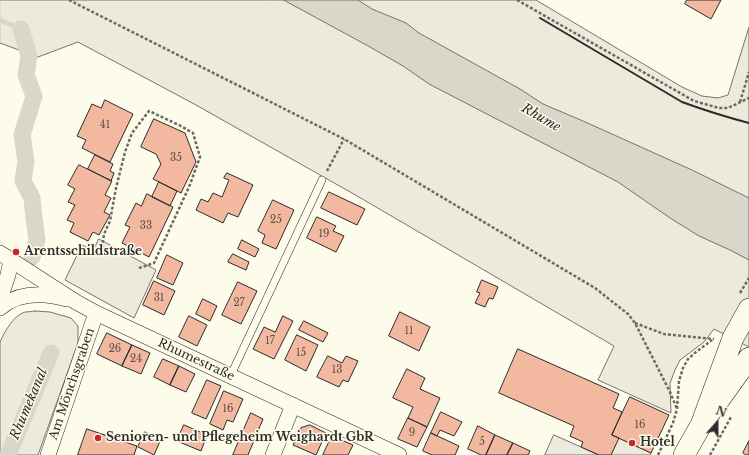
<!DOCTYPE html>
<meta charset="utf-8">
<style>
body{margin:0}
#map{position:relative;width:749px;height:455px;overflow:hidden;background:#fdfbea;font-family:"Libre Baskerville",serif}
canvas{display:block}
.north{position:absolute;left:697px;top:403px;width:40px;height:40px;-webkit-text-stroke:3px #fdfbea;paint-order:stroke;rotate:21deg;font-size:11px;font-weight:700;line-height:16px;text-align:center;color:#2b2b2b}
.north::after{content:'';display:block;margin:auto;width:14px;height:18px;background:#2b2b2b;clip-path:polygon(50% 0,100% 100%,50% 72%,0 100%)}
</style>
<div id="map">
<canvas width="749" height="455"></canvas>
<div class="north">N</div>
</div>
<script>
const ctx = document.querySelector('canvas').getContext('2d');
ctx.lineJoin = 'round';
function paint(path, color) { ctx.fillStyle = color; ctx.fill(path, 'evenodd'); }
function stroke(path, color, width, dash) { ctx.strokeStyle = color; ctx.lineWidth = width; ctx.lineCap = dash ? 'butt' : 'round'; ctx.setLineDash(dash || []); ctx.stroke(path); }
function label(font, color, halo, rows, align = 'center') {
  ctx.font = font + ' "Libre Baskerville",serif'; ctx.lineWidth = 3; ctx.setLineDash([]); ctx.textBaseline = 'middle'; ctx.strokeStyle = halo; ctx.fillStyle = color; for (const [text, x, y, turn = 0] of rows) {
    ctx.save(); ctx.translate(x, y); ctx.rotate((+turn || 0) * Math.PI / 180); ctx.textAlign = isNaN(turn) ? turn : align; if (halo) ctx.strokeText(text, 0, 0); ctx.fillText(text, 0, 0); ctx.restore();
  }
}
const green = new Path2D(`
 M0 0H536L682 87 702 96 718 98 728 95 749 27V347L714 329 704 342 680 360 675 370 670 383 671 413 598 380 614 346 352 193 196 105 78 42 38 57 0 43Z
 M35 311 50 312 71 318 78 326V343L38 455H0V342C5 331 13 316 25 312 29 312 32 311 35 311Z`);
paint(green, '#ecebdb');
stroke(green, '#74746e', 1);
const parking = new Path2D(`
 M99 239 156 270 134 318 65 280 82 245 93 250Z
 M554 435 599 455H545Z
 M619 438 651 453 650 455H611Z`);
paint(parking, '#eceadb');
stroke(parking, '#74746e', 1);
const water = new Path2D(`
 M284 0H358L372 9 406 23 419 33 520 89 543 104 583 121 692 170 749 198V260L730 250 699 236 670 218 618 182 429 84 403 66 370 47Z`);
paint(water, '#d8d7c9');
stroke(water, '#74746e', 1);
stroke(new Path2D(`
 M0 20 21 29`), '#d8d7c9', 5);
stroke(new Path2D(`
 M21 29 29 56 26 75 34 96 22 135 26 161 23 181 32 198 34 218 37 240 32 257
 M8 455 51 353`), '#d8d7c9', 17);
const building = new Path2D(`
 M687 0H721L711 19 685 4Z
 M105 100 133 114 110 162 82 148 86 140 77 136 92 104 101 108Z
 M154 119 185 133 196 162 181 193 153 179 161 164 156 154 141 147Z
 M95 155 113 164 110 171 114 173 111 181 88 169Z
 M79 165 112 181 105 195 111 198 104 212 110 215 99 235 93 232 88 241 70 232 74 223 67 220 75 205 68 202 75 189 68 185Z
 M227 173 253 185 238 217 228 213 223 223 196 210 201 199 208 202 213 193 222 197 229 180 224 178Z
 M159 182 177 191 170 206 152 197Z
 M329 192 365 209 357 225 321 208Z
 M147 194 173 207 149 257 122 243 130 227 125 225 136 203 141 206Z
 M273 200 294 210 276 249 262 243 265 235 258 231Z
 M317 217 336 226 333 231 344 236 336 252 307 238Z
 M242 240 259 249 255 257 238 249Z
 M233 254 249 262 246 270 228 262Z
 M167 255 183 263 173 285 157 278Z
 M482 280 498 287 493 299 489 298 485 307 475 303 480 293 477 292Z
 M154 281 175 291 164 315 143 305Z
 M238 282 257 291 241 324 222 315Z
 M203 299 217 306 210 321 196 314Z
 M400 312 430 327 419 351 389 336Z
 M189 316 207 325 197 346 179 337Z
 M283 316 293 321 274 359 253 349 264 327 275 332Z
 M304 321 328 333 323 342 299 330Z
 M107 333 132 345 122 366 97 354Z
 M297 335 318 345 306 371 285 360Z
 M132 345 150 353 141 374 122 366Z
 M518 349 619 394 613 408 622 412 612 435 619 438 611 455H599L581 447 583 442 570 436 574 426 499 393Z
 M328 356 342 363 346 356 358 361 348 382 343 380 339 387 317 377Z
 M163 359 179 366 170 385 154 377Z
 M179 366 195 374 186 392 170 385Z
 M407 369 425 378 420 389 440 398 427 427 408 418 413 407 393 398Z
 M207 380 221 386 206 419 192 413Z
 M224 391 243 399 233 422 227 420 223 430 210 424Z
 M630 397 669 415 651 453 612 435Z
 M441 412 462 422 454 436 440 430 437 436 431 433Z
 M251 413 263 419 248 455H233Z
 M408 418 427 427 417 447 398 439Z
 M184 425 207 435 201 451 177 441Z
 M310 425 326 433 316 455 293 445 301 428Z
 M478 426 495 435 486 455H481L468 449Z
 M87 429 137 446 134 455H78Z
 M145 432 161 439 154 455 138 447Z
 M431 433 459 446 455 455H432L423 451Z
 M495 435 513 443 507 455H486Z
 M332 436 353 445 348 455H323Z
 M749 441V455H746L743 453Z
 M513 443 530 451 528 455H507Z`);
paint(building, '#f2b8a0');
stroke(building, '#2b2b2b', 1);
const lane = new Path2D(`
 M230 377 322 180`);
const street = new Path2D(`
 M0 253 76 302 96 313 399 455
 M0 299 8 275 11 260
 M0 308C19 291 45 293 67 299
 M48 455 96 313
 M273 455 293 405`);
const secondary = new Path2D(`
 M701 425 733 338 749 309
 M684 455 701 425 749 358`);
stroke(lane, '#2b2b2b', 8);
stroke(street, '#2b2b2b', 16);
stroke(secondary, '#2b2b2b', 22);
stroke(new Path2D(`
 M69 0 344 139 595 288 628 314 635 323 670 392 677 409
 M517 0 694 101 719 108H728L749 98
 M740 102 749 72
 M327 171 344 139
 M102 248 104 234 110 221 116 188 125 152 132 133 149 111 179 125 193 133 200 157 189 187 154 263 139 268
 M740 293 749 278
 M635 323 664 334 714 339
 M658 455 673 423 677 409 679 381 683 368 688 359 696 352 712 340
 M710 455 731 417`), '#6a6964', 2.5, [3, 2]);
stroke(lane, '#fdfbea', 7);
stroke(street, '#fdfbea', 15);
stroke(secondary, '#fdfbea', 21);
stroke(new Path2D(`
 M540 18 682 102C704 110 726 117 749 123`), '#2b2b2b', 2);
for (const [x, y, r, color] of [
 [16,252,4,"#c62828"],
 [98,438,4,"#c62828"],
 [632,443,4,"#c62828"]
]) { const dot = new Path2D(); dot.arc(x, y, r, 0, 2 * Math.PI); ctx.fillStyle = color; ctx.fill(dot); stroke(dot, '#fdfbea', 1.5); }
label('10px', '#5d4e48', null, [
 ["41",105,125],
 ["35",176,158],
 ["25",276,220],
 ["33",146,226],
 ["19",324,234],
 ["31",159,298],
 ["27",239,303],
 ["11",409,331],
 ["17",270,341],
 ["26",115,349],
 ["15",301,353],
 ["24",136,359],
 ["13",337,370],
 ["16",228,409],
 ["16",640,425],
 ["9",412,433],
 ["5",482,442]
]);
label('bold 12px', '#2b2b2b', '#fdfbea', [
 ["Arentsschildstraße",24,252],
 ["Senioren- und Pflegeheim Weighardt GbR",106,438],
 ["Hotel",640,443]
], 'left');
label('12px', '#2b2b2b', '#fdfbea', [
 ["Rhumestraße",196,360,25],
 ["Am Mönchsgraben",72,384,-71]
]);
label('italic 13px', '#2b2b2b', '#fdfbea', [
 ["Rhume",541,118,30],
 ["Rhumekanal",29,404,-67]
]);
</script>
